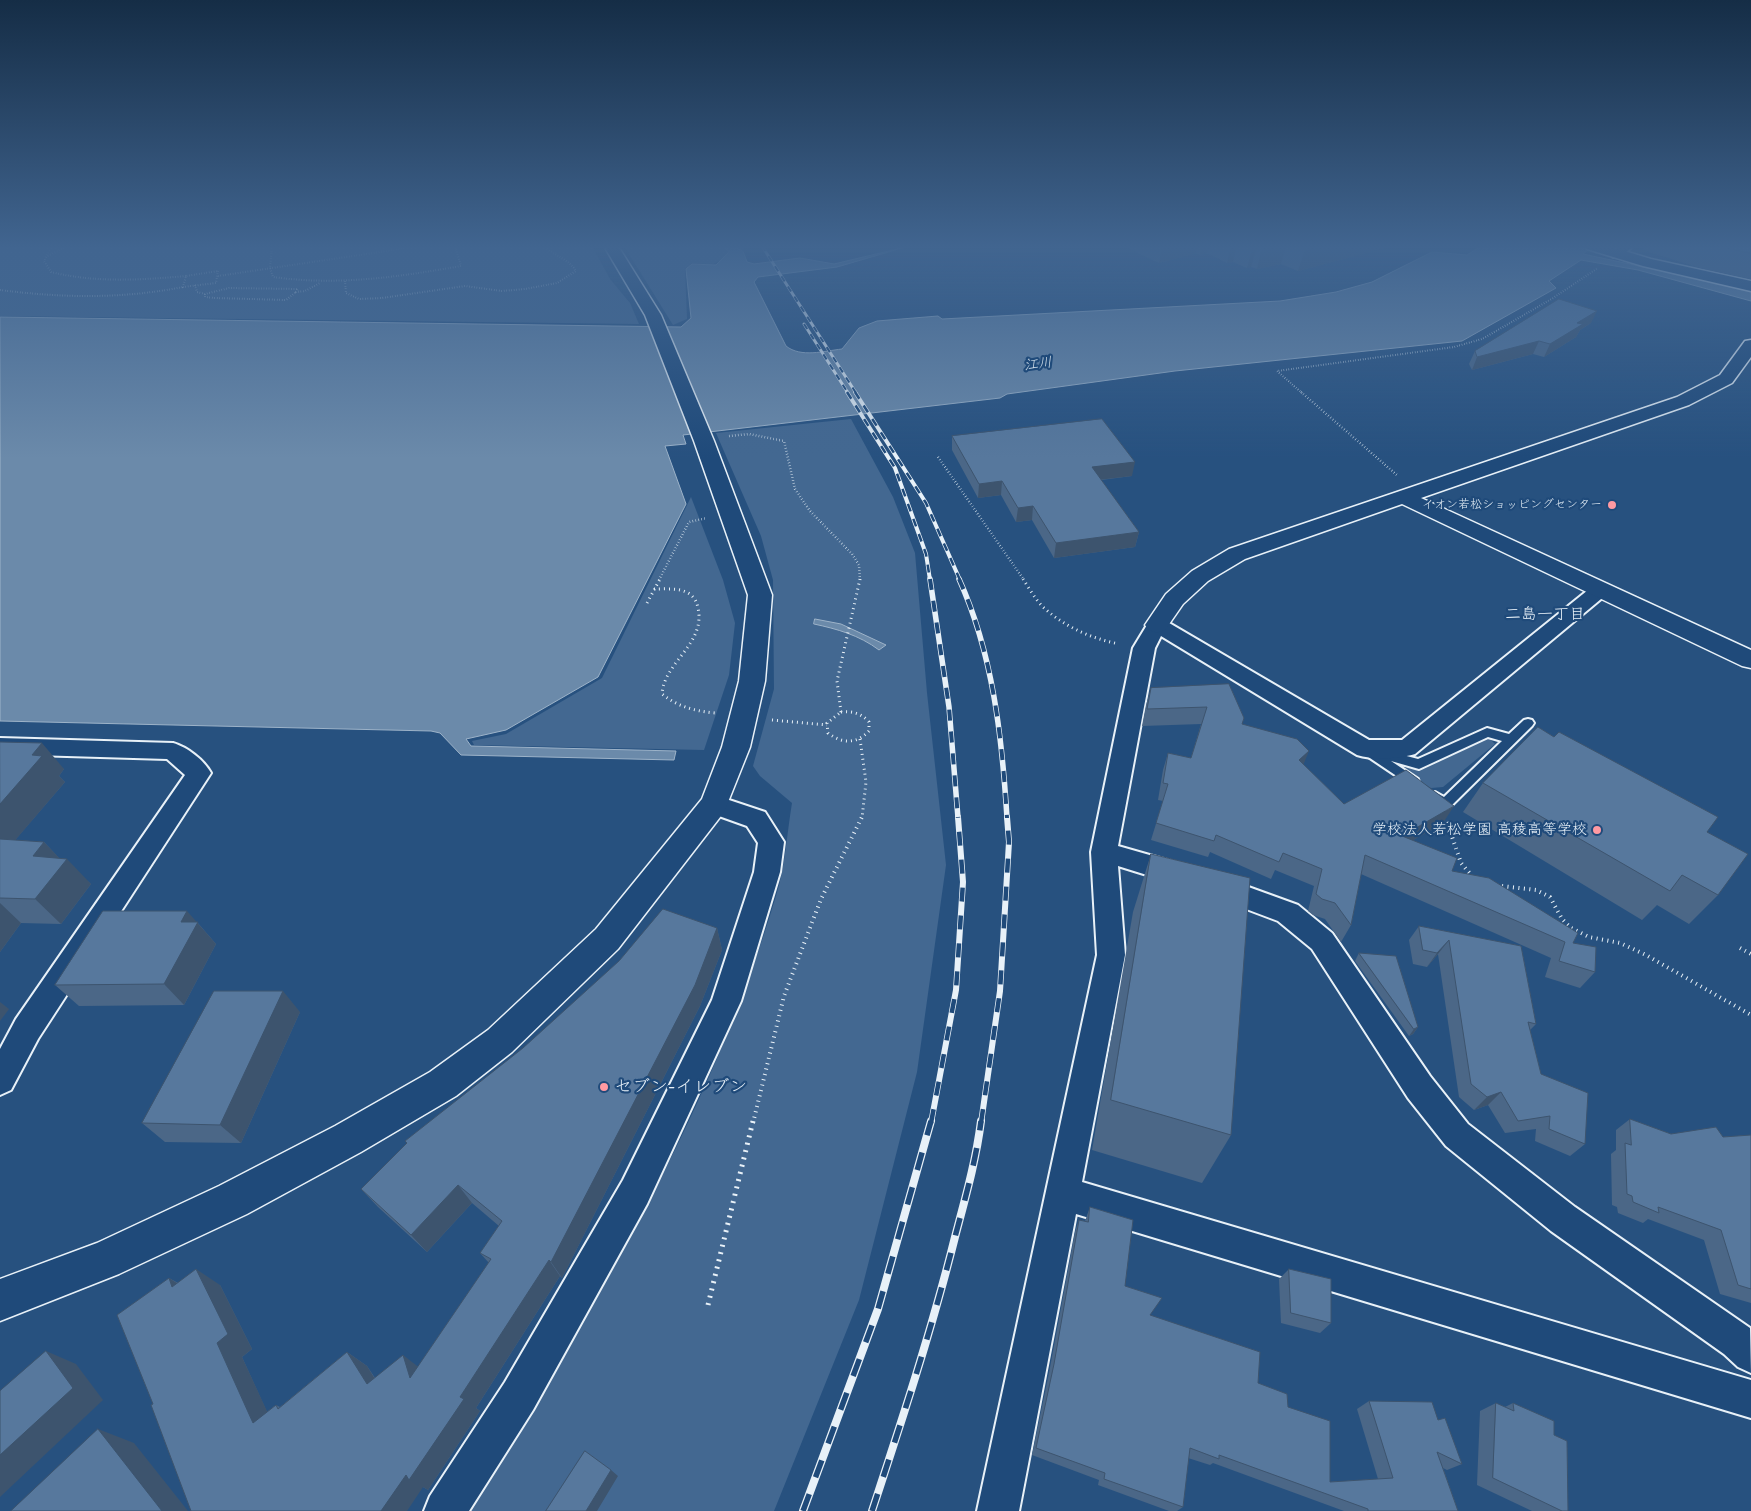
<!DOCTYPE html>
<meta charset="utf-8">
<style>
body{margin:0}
canvas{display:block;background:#27517f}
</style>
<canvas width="1751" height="1511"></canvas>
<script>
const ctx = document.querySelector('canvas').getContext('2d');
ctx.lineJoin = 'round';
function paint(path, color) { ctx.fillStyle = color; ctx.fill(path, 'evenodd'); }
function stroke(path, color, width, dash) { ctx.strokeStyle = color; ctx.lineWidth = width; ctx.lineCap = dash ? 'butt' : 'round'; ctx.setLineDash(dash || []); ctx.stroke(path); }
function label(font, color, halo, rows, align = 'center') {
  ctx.font = font + ' "Comic Neue","Klee One",sans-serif'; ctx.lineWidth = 4.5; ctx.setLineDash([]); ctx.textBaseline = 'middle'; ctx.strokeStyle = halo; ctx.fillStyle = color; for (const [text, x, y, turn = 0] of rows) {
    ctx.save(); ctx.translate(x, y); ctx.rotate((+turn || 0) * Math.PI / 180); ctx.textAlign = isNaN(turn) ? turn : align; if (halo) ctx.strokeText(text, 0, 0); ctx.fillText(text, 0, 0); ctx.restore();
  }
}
paint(new Path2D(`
 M0 246H592L610 279 630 303 639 324 0 316Z
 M624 246H742L744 249 713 264 692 263 685 269 687 319 673 325Z
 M851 419 893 497 915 553 927 693 946 865 917 1072 859 1300 774 1511H467C589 1316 710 1118 776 896 785 868 787 833 792 803L760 776 753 766 774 689 773 580 761 536 716 433Z
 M691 497 723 580 735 623 729 675 704 750 474 745 472 741 506 734 602 678Z
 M1489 738 1495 744 1443 787 1431 788 1403 771 1406 768 1424 769Z`), '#436891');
const water = new Path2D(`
 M723 246H731L743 251 747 262 754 264 800 258 834 264 897 249 899 246H909L837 267 758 277 754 282 786 346C801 358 824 351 842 349L859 328 877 321 938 316 942 319 1280 301 1336 292 1372 282 1432 252 1467 255 1481 246H1593L1583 254 1751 290V301L1638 270 1581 260 1549 281 1556 288 1462 341 1175 371 1007 394 1000 398 683 435 686 444 665 446 686 504 598 677 506 730 466 739 471 746 676 751 674 760 461 755 440 733 431 731 0 721V317L681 327 691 318 686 269 692 264 716 265 729 252Z
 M815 619 841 624 886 645 879 650C859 635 837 629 814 624Z`);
paint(water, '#6b8aaa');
stroke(water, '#9db3c9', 1);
const service = new Path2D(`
 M1528 719 1532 720 1534 723 1532 726 1450 807 1445 809 1430 800 1428 797 1430 794 1435 792 1444 797 1502 741 1488 737 1419 769 1391 761 1418 779 1419 782 1418 785 1413 787 1361 752 1359 749 1365 745 1375 750 1380 749 1418 759 1487 728 1509 734 1524 720Z`);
const minor = new Path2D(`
 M1619 246H1633L1621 257H1613L1611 254Z
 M1600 584 1607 586 1610 590 1607 594 1415 754C1399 759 1373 760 1357 755L1161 636 1155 648 1118 846 1188 866 1192 874 1188 882 1179 885 1118 866 1125 955 1082 1182 1751 1380V1418L1076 1214 1019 1511H977L1097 955 1091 852 1133 648 1150 620 1157 618 1164 620 1369 740H1402L1593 586Z
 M0 738 173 743C187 747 204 760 211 773L38 1039 11 1090 0 1095V1049L16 1019 185 775 167 759 0 754Z
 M714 795 765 812 784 842 780 872 741 1001 647 1204 533 1410 469 1511H424L430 1496 505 1382 623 1180 712 1000 754 872 758 843 747 826 705 811 702 804 705 797Z
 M1218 876 1298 905 1332 933 1430 1076 1468 1124 1575 1207 1750 1328 1751 1373 1738 1367 1724 1354 1551 1231 1446 1146 1408 1098 1312 949 1278 921 1209 895 1205 887 1209 879Z`);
const tertiary = new Path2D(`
 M604 246H618L661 315 714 441 772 595 765 681 750 747 724 812 618 949 512 1052 456 1096 361 1152 247 1214 119 1274 0 1321V1279L97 1243 219 1186 335 1126 430 1072 488 1030 596 929 702 799 722 747 739 681 748 595 694 441 645 315Z
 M1751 340V357L1732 383 1689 405 1421 498 1751 650V668L1742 666 1402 504 1245 559 1208 581 1183 604 1165 630 1157 633 1149 630 1145 625 1166 594 1192 571 1229 549 1677 397 1720 375 1745 341Z`);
const trunk = new Path2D(`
 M1585 246H1608L1651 259 1751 281V291L1643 266 1587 249Z`);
stroke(service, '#e8f1f8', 4);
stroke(minor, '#e8f1f8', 4);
stroke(tertiary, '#e8f1f8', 3);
stroke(trunk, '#e8f1f8', 3);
stroke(new Path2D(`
 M52 246 44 261 51 272C96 283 140 280 186 276
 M272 246 270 268 273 277C337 286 398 277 461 266L455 246
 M48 256 67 246
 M218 271 216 283 183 287 186 276Z
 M218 276 420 246
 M345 281 346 293 359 299 382 298 465 286 502 291 525 289 557 283 576 271C568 258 554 256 544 246
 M195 285 197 292 205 294 229 288 298 289 296 292 305 291 320 283
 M0 290C62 298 122 299 183 287
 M205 294V297L215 298 286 300 296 292
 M1302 393 1277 371 1454 347 1482 339 1553 298 1598 268`), '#e8f1f8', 2, [0.5, 2]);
stroke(new Path2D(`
 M1301 392 1398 476
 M729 436 749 434 784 441 795 489 810 511 852 554 859 565 860 580
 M938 457 1024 580
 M659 580 689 522 707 518`), '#e8f1f8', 2.5, [0.5, 2.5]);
stroke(new Path2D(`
 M1023 579C1029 588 1035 599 1043 607 1065 627 1090 638 1119 644
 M654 589C671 589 694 586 698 608 706 644 664 662 662 694 678 707 695 711 715 713
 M647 603 660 579
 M841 712 837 681 860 579
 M841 712C852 711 861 713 869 722V731C857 744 842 744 828 733L827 723Z
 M772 720 827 725
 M860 739 866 782 862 818`), '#e8f1f8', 3, [1, 4]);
stroke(new Path2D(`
 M1447 822 1461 863 1472 876
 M1502 886 1536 890 1550 897 1562 919 1571 928 1589 937 1620 943 1646 955 1751 1015
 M1740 948 1751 954
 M753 1123 784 996 821 899 862 817`), '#e8f1f8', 4, [1, 4.5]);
stroke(new Path2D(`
 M708 1305 753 1121`), '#e8f1f8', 5, [2, 5.5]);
paint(service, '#1f4a7a');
paint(minor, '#1f4a7a');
paint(tertiary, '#1f4a7a');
paint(trunk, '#1f4a7a');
const railFar4 = new Path2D(`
 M762 246 856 393
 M804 324 848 393`);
const railFar3 = new Path2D(`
 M847 392 895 468 926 554 930 580
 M855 392 926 503 960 580`);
const railFar2 = new Path2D(`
 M930 579 949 707 958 818
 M959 579C993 654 1002 737 1007 818`);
const railFar1 = new Path2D(`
 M931 1123 956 990 963 882 958 817
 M981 1123 1000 991 1009 842 1007 817`);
const rail = new Path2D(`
 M803 1511 878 1309 931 1121
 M872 1511C902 1420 932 1329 955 1237 965 1199 976 1161 981 1121`);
stroke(railFar4, '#e8f1f8', 3);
stroke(railFar3, '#e8f1f8', 4);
stroke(railFar2, '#e8f1f8', 5.5);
stroke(railFar1, '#e8f1f8', 6);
stroke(rail, '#e8f1f8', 8);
stroke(railFar4, '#1f4a7a', 2, [6]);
stroke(railFar3, '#1f4a7a', 2.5, [8]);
stroke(railFar2, '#1f4a7a', 4, [11]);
stroke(railFar1, '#1f4a7a', 4.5, [14]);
stroke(rail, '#1f4a7a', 5.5, [18]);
paint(new Path2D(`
 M1123 246H1392L1298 271 1281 264 1257 269 1251 267 1247 268 1233 262 1227 263 1207 253 1200 255 1196 253 1159 263Z
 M1645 246H1751V279L1700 268 1643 250Z
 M1591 323 1580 330 1576 337 1544 357 1533 354 1472 370 1469 364 1475 351Z
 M952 436 1132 476 1101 480 1139 532 1135 547 1054 558 1032 520 1016 522 1001 495 978 498 952 450Z
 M1229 684 1242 724 1303 764 1344 804 1443 823 1413 840 1452 871 1573 943 1595 972 1580 988 1545 977 1551 958 1361 874 1351 925 1341 942 1325 919 1313 915 1308 911 1314 886 1275 870 1271 879 1210 852 1208 857 1151 840 1163 801 1158 800 1163 770 1168 753 1191 758 1201 724 1142 726 1146 705 1151 688Z
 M0 742 64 769 59 776 65 782 15 840 44 842 59 858 91 884 61 924 21 923 0 952Z
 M1483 783 1707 832 1718 895 1689 924 1657 905 1642 920 1463 812Z
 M1151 854 1231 1135 1202 1183 1092 1150 1133 912Z
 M197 922 216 944 184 1005 79 1006 55 985Z
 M1419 926 1521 946 1536 1024 1530 1030 1541 1074 1585 1144 1570 1156 1535 1141 1536 1129 1505 1133 1488 1105 1474 1110 1459 1097 1438 954 1427 967 1413 964 1409 940Z
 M717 928 722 950 700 1006 562 1278 560 1276 476 1408 480 1411 428 1490 423 1487 153 1404 169 1278 178 1283 220 1285 252 1349 242 1357 267 1412 276 1405 280 1407 347 1352 367 1366 375 1378 418 1367 489 1263 480 1253 499 1226 472 1203 427 1252 378 1207 361 1189 407 1143 405 1141Z
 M1359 953 1418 1027 1413 1034 1409 1036 1355 961Z
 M300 1012 241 1143 165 1142 142 1123Z
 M1630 1119 1671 1134 1723 1137 1751 1135V1303L1720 1294 1704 1240 1648 1219 1643 1223 1618 1213 1617 1207 1612 1205 1611 1154 1616 1150V1130Z
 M1090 1207 1125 1286 1150 1315 1258 1383 1288 1407 1330 1482 1378 1479 1357 1409 1369 1401 1438 1420 1462 1464 1447 1470 1443 1468 1458 1511H1344L1213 1463 1210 1465 1188 1458 1183 1507 1177 1511H1169L1098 1485 1099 1480 1032 1455 1049 1373 1075 1232 1079 1220 1085 1221Z
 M1289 1269 1331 1323 1320 1333 1281 1323 1279 1279Z
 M1496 1403 1505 1407 1513 1403 1554 1435 1568 1511H1532L1477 1485 1480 1411Z`), '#4b6787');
paint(new Path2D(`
 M1162 246H1197L1196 253 1159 263Z
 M1202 246H1209L1207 253 1200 255Z
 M1231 246H1237L1233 262 1227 263Z
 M1253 246H1257L1251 267 1247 268Z
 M1268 246H1286L1281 264 1257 269 1262 247Z
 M1315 246H1392L1298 271 1305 249Z
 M1597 311 1591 323 1580 330 1576 337 1544 357 1550 344 1577 323Z
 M1539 341 1533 354 1472 370 1477 357Z
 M1135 462 1132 476 1089 481 1092 467Z
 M1002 481 1001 495 978 498 979 484Z
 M1033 506 1032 520 1016 522 1018 508Z
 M1139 532 1135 547 1054 558 1056 543Z
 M42 743 64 769 59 776 65 782 0 858V804L32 755Z
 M1309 751 1302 768 1299 760Z
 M1454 806 1443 823 1393 852 1402 836Z
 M44 842 64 863 67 859 91 884 61 924 35 899 33 856Z
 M0 903 21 923 0 952Z
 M187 911 216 944 184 1005 164 984 181 922Z
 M717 928 722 950 700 1006 562 1278 551 1262Z
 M1449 940 1438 954 1427 967 1437 953Z
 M283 991 300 1012 241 1143 220 1125Z
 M0 1002 9 1009 0 1021Z
 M1418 1027 1413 1034 1409 1036 1414 1029Z
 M1501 1092 1488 1105 1474 1110 1487 1097Z
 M458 1185 472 1203 427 1252 411 1235Z
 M549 1260 560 1276 476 1408 480 1411 428 1490 423 1487 407 1511H381L460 1397Z
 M196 1269 220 1285 252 1349 242 1357 278 1435 253 1423 217 1343Z
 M169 1278 194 1294 172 1287Z
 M46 1351 76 1364 103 1400 0 1497V1455Z
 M347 1352 367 1366 386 1397 367 1384Z
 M403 1355 421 1369 410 1378Z
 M98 1429 134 1443 188 1511H162Z
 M611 1470 618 1476 597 1511H586Z`), '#3d546e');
const building = new Path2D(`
 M1297 246H1315L1305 249Z
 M1717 246H1749L1751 247V253Z
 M1559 299 1597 311 1577 323 1583 324 1550 344 1539 341 1477 357 1475 351Z
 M1102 419 1135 462 1092 467 1139 532 1056 543 1033 506 1018 508 1002 481 979 484 952 436Z
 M1229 684 1244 718 1242 724 1297 739 1309 751 1299 760 1344 804 1406 770 1454 806 1402 836 1457 858 1452 871 1489 878 1578 933 1573 943 1596 947 1595 972 1559 961 1565 942 1365 855 1351 925 1335 903 1322 899 1316 894 1322 869 1283 853 1279 862 1216 835 1214 841 1156 823 1168 784 1163 783 1168 753 1191 758 1207 707 1147 709 1151 688Z
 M1538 727 1554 737 1559 732 1718 817 1707 832 1748 854 1718 895 1682 875 1670 891 1483 783Z
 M0 742 42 743 32 755 42 756 0 804Z
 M0 839 44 842 33 856 67 859 35 899 0 898Z
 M1151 854 1250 878 1231 1135 1111 1100Z
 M663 909 717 928 695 985 551 1262 549 1260 460 1397 464 1399 409 1480 406 1475 381 1511H191L151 1405 153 1404 117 1315 169 1278 172 1287 196 1269 228 1334 217 1343 253 1423 276 1405 278 1409 347 1352 367 1384 403 1355 410 1378 491 1259 480 1253 502 1221 458 1185 411 1235 361 1189 407 1143 405 1141 523 1048 619 961Z
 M103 911H187L181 922H198L164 984 55 985Z
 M1419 926 1521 946 1536 1024 1528 1022 1541 1074 1588 1093 1585 1144 1549 1129 1550 1116 1518 1121 1501 1092 1487 1097 1471 1084 1449 940 1437 953 1423 950Z
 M1359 953 1396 956 1418 1027 1414 1029Z
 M214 991H283L220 1125 142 1123Z
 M1630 1119 1671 1134 1716 1127 1723 1137 1751 1135V1289L1738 1285 1721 1230 1658 1207 1659 1213 1633 1202 1632 1196 1627 1194 1625 1143 1631 1145Z
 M1090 1207 1133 1220 1125 1286 1162 1298 1150 1315 1260 1352 1258 1383 1287 1394 1288 1407 1330 1421V1482L1393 1478 1369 1401 1432 1402 1438 1420 1445 1418 1462 1464 1437 1452 1458 1511H1368V1509L1219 1455V1459L1190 1448 1183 1507 1104 1479 1105 1473 1036 1448 1054 1364 1079 1220 1088 1222Z
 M1289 1269 1331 1279V1323L1291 1313Z
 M46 1351 73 1388 0 1455V1391Z
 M1496 1403 1514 1411 1513 1403 1554 1421V1435L1567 1441 1568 1511H1562L1493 1478Z
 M98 1429 162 1511H11Z
 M585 1451 611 1470 586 1511H546Z`);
paint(building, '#57789d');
stroke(building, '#3d546e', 1);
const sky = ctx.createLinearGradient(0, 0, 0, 458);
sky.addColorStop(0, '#152d46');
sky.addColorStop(0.54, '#416590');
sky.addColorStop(1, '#41659000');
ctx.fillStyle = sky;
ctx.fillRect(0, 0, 1751, 458);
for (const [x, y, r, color] of [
 [1612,505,5,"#ff9aa2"],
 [1597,830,5,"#ff9aa2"],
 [604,1087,5,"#ff9aa2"]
]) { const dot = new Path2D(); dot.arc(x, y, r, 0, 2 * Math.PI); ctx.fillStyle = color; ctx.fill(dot); stroke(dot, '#1f4a7a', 2); }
label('12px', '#e8f1f8', '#1f4a7a', [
 ["イオン若松ショッピングセンター",1602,505]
], 'right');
label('italic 14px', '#d5e2ec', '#1f4a7a', [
 ["江川",1038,364,-7]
]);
label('15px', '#e8f1f8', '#1f4a7a', [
 ["学校法人若松学園 高稜高等学校",1587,830]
], 'right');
label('16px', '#e8f1f8', '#1f4a7a', [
 ["二島一丁目",1545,614]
]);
label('18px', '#e8f1f8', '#1f4a7a', [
 ["セブン-イレブン",614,1087]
], 'left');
</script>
